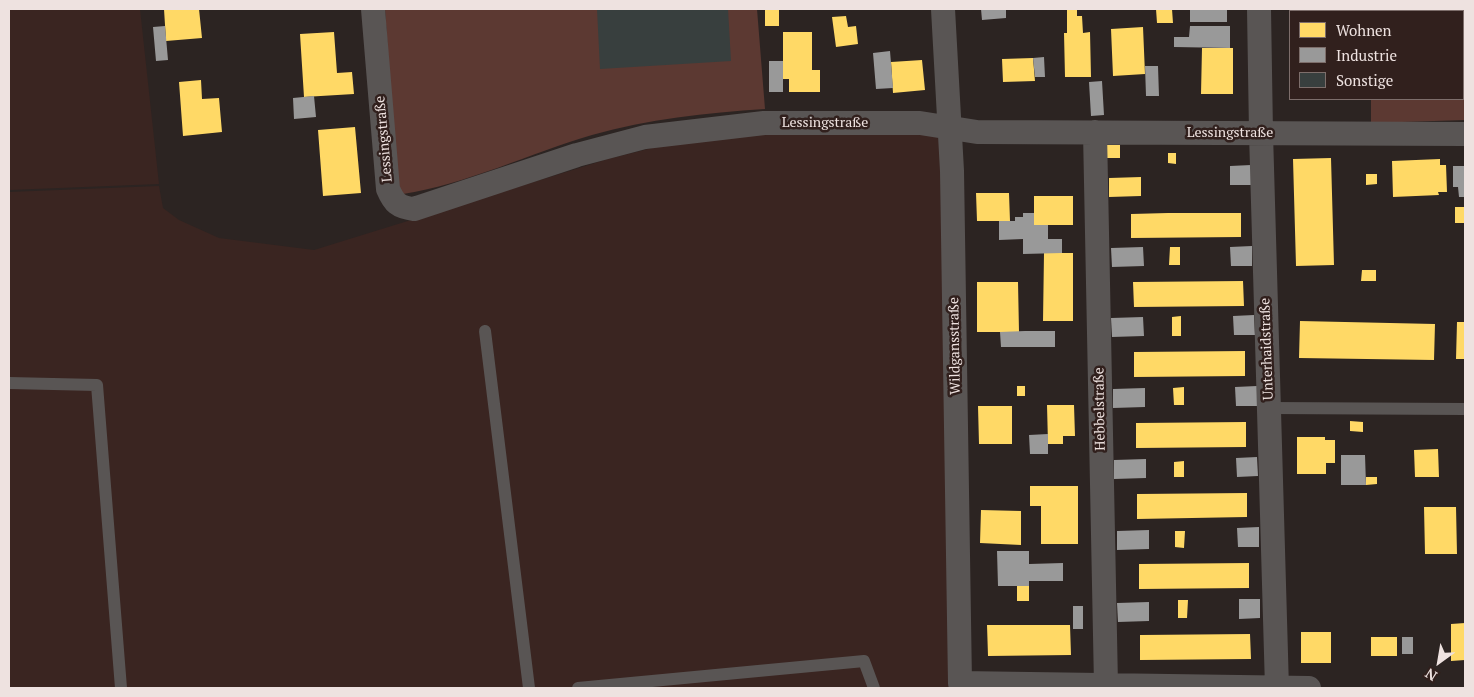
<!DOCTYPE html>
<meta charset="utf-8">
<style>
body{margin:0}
#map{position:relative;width:1474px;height:697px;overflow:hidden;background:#2c2422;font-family:"PT Serif",serif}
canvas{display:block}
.frame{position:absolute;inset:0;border:10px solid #eee2e0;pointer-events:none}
.legend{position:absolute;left:1289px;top:10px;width:175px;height:90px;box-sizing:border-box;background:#31201d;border:1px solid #7d6e6b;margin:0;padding:6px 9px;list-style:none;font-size:15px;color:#eee2e0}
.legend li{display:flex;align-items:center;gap:10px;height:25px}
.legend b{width:25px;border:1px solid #7d6e6b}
.north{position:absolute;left:1414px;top:637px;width:50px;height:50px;-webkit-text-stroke:4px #31201d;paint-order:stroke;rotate:212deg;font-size:14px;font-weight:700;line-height:20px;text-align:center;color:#eee2e0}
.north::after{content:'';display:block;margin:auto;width:18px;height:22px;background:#eee2e0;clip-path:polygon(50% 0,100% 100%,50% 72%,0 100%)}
</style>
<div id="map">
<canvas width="1474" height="697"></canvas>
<div class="frame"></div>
<ul class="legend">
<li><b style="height:14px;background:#ffd966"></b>Wohnen</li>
<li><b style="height:14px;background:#999"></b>Industrie</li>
<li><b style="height:14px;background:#383f3e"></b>Sonstige</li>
</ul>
<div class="north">N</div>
</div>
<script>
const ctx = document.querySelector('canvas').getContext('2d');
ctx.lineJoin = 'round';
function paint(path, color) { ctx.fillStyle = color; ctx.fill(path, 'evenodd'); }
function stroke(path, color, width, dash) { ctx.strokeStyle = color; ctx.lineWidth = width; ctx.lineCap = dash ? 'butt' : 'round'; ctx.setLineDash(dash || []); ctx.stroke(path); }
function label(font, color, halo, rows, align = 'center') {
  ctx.font = font + ' "PT Serif",serif'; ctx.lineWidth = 5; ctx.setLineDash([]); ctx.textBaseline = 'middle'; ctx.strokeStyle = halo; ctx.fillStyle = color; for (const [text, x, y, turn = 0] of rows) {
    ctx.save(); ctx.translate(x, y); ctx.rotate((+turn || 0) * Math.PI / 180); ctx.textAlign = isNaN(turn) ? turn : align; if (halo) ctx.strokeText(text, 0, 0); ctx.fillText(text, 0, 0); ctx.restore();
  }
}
paint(new Path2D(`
 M9 9H140L159 184 9 190Z
 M912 131 937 137 943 147 950 688H9V192L159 186 163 208 179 220 219 238 314 250 608 159 676 142 747 134Z`), '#3a2521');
paint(new Path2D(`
 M385 9H757L765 109C706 113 648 119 592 135 531 153 464 185 403 194L397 186Z
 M1371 9H1465V120L1371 123V99H1463V11H1371Z`), '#5c3932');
paint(new Path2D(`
 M164 9H199L202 38 166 41Z
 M765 9H779V26H765Z
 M1067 9H1077V16H1082L1083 33 1090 32 1091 77H1065L1064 33H1067Z
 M1156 9H1172L1173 23H1157Z
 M846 16 848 27 856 26 858 44 836 47 832 17Z
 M1143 27 1145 74 1113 76 1111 29Z
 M334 32 337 73 352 72 354 94 304 97 300 34Z
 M783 32H812V70H820V92H789V79H783Z
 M1202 48H1233V94H1201Z
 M1033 58 1035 81 1003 82 1002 59Z
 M922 60 925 90 893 93 891 62Z
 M201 80 202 99 219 98 222 132 183 136 179 82Z
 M355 127 361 193 323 196 318 130Z
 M1107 145H1120V158H1107Z
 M1168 153H1176V164L1168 163Z
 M1331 158 1334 265 1296 266 1293 159Z
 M1440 159V165H1446L1447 192H1438L1439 195 1393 197 1392 161Z
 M1366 174H1377V184L1366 185Z
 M1141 177V196L1109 197V178Z
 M976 193H1009L1010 221H977Z
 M1034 196H1073V225H1034Z
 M1455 207H1465V223H1455Z
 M1168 213H1241V237L1131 238V214Z
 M1170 247H1180V265H1169Z
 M1044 253H1073V321H1043Z
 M1362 270H1376V281H1361Z
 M1243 281 1244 306 1134 307 1133 282Z
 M977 282H1018L1019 332H977Z
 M1181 316V336H1172V317Z
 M1300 321 1435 324 1434 360 1299 358Z
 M1457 322H1465V359H1456Z
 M1245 351V376L1134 377V352Z
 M1017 386H1025V396H1017Z
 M1184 387V405H1174L1173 388Z
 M1047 405H1074L1075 436H1063V444H1048Z
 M978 406H1012V444H979Z
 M1350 421 1363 422V432L1350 431Z
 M1246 422V447L1136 448V423Z
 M1297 437H1325V440H1335V463H1326V474H1297Z
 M1438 449 1439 477H1415L1414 450Z
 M1184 461V477H1174V462Z
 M1366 477H1377V484L1366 485Z
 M1030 486H1078V544H1041V506H1030Z
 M1247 493V517L1137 519V494Z
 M1424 507H1456L1457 554H1425Z
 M981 510 1021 511V545L980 543Z
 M1175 531H1185L1184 548 1175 547Z
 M1249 563V588L1139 589V564Z
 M1017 586H1029V601H1017Z
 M1178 600H1188L1187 618H1178Z
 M1465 623V660L1451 661V624Z
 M987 625H1070L1071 655 988 656Z
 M1301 632H1331V663H1301Z
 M1250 634 1251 659 1140 660V635Z
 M1371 637H1397V656H1371Z`), '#ffd966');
paint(new Path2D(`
 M981 9H1006V18L982 20Z
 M1190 9H1227V22H1190Z
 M165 26 168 60 156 61 153 27Z
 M1190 26H1230V48L1174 47V37H1189Z
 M890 51 893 88 876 89 873 53Z
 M1044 57 1045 77H1035L1033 58Z
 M769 61H783V92H769Z
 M1145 66H1158L1159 96H1146Z
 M1102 81 1104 115 1091 116 1089 82Z
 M314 96 316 117 294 119 293 98Z
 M1251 165 1252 185H1230V166Z
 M1453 166H1465V197H1459L1458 187H1453Z
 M1023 213H1034V225H1048V239H1062V253L1023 254V239L999 240V221H1015V217H1023Z
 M1252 246V266H1231L1230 247Z
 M1143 247 1144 266 1112 267 1111 248Z
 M1254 315 1255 335H1234L1233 316Z
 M1143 317 1144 336 1112 337 1111 318Z
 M1025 331H1055V347H1001L1000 332Z
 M1257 386V406H1236L1235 387Z
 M1145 388V407L1113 408V389Z
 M1048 434V454H1030L1029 435Z
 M1341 455H1365L1366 485H1341Z
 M1257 457 1258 476 1237 477 1236 458Z
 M1146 459V478L1114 479V460Z
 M1259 527V547H1238L1237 528Z
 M1149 530V549L1117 550V531Z
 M997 551H1029V564L1063 563V581H1029V586H998Z
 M1239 599H1260V618L1239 619Z
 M1149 602V621L1118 622 1117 603Z
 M1073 606H1083V629H1073Z
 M1402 637H1413V654H1402Z`), '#999');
paint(new Path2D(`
 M597 9H728L731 61 600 69Z`), '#383f3e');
stroke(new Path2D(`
 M485 331 529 688
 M9 383 97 385 121 688
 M1269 408 1465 409
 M578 688 864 661 874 688`), '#595554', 12);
stroke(new Path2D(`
 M373 9 388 189C394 203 398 207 414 209L577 155 645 137 764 123H920L977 132 1465 134
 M943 9 952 171 960 683 1309 688
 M1259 9 1261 133 1277 688
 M1095 132 1106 685`), '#595554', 24);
label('14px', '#eee2e0', '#31201d', [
 ["Lessingstraße",825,123],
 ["Lessingstraße",1230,133],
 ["Lessingstraße",384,139,-95],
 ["Wildgansstraße",955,346,-91],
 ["Unterhaidstraße",1267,349,-92],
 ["Hebbelstraße",1100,409,-91]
]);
</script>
